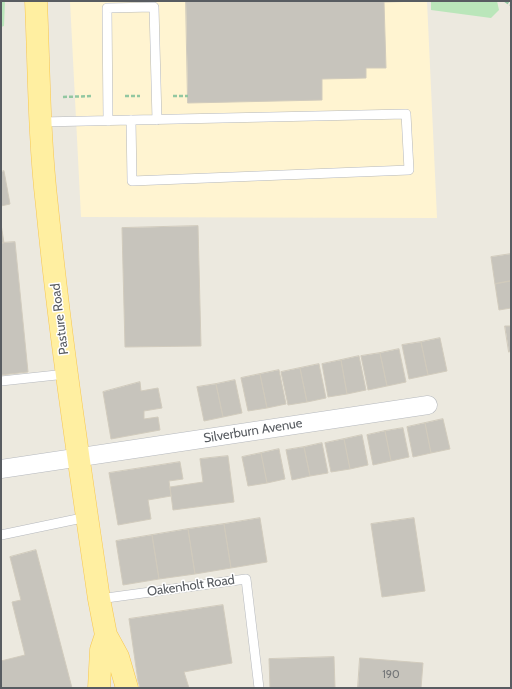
<!DOCTYPE html>
<style>
body{margin:0}
#map{position:relative;width:512px;height:689px;overflow:hidden;background:#ece9df;font-family:Cabin,sans-serif}
canvas{display:block}
.frame{position:absolute;inset:0;border:2px solid #585c61;pointer-events:none}
</style>
<div id="map">
<canvas width="512" height="689"></canvas>
<div class="frame"></div>
</div>
<script>
const ctx = document.querySelector('canvas').getContext('2d');
ctx.lineJoin = 'round';
function paint(path, color) { ctx.fillStyle = color; ctx.fill(path, 'evenodd'); }
function stroke(path, color, width, dash) { ctx.strokeStyle = color; ctx.lineWidth = width; ctx.lineCap = dash ? 'butt' : 'round'; ctx.setLineDash(dash || []); ctx.stroke(path); }
function label(font, color, halo, rows, align = 'center') {
  ctx.font = font + ' Cabin,sans-serif'; ctx.lineWidth = 3; ctx.setLineDash([]); ctx.textBaseline = 'middle'; ctx.strokeStyle = halo; ctx.fillStyle = color; for (const [text, x, y, turn = 0] of rows) {
    ctx.save(); ctx.translate(x, y); ctx.rotate((+turn || 0) * Math.PI / 180); ctx.textAlign = isNaN(turn) ? turn : align; if (halo) ctx.strokeText(text, 0, 0); ctx.fillText(text, 0, 0); ctx.restore();
  }
}
paint(new Path2D(`
 M70 1H427L437 218 81 217Z`), '#fff4d1');
paint(new Path2D(`
 M1 1H5L4 26 1 27Z
 M431 1H497L499 10 491 18 431 10Z`), '#bae6ba');
const building = new Path2D(`
 M186 1H422L384 2 386 68H366V78L322 79V100L188 103Z
 M4 171 10 204 1 206V172Z
 M1 224 4 243H1Z
 M198 226 201 346 125 347 122 228Z
 M15 242 28 372 1 375V243Z
 M511 254V281L495 284 491 257Z
 M511 281V308L499 310 495 284Z
 M505 326H511V351L509 352Z
 M440 338 447 371 428 375 421 342Z
 M421 342 428 375 409 379 402 345Z
 M399 349 406 382 387 386 380 353Z
 M380 353 387 386 368 390 361 356Z
 M359 356 366 390 347 394 341 360Z
 M341 360 347 394 328 397 322 364Z
 M319 364 326 398 307 402 300 368Z
 M300 368 307 402 288 405 281 372Z
 M279 370 286 404 267 408 260 374Z
 M260 374 267 408 248 411 241 378Z
 M235 380 242 413 223 417 216 384Z
 M140 382 141 391 158 388 162 408 144 411V419L158 417 160 430 111 439 103 392Z
 M216 384 223 417 204 421 197 387Z
 M443 419 450 449 431 453 425 423Z
 M425 423 431 453 413 457 407 427Z
 M403 428 409 457 391 461 385 431Z
 M385 431 391 461 373 465 367 435Z
 M362 435 368 465 350 469 344 439Z
 M344 439 350 469 331 472 325 443Z
 M322 443 328 473 310 476 304 447Z
 M304 447 310 476 292 480 286 450Z
 M279 449 285 479 267 483 261 453Z
 M261 453 267 483 248 486 242 457Z
 M228 456 234 502 173 510 170 487 203 482 200 459Z
 M180 462 183 479 169 481 171 496 148 500 151 519 118 525 109 473Z
 M260 518 267 562 231 568 224 524Z
 M414 518 425 591 382 597 371 524Z
 M224 524 231 568 195 574 188 529Z
 M188 529 195 574 159 579 152 535Z
 M152 535 159 579 123 585 116 541Z
 M36 550 72 688H1V661L25 655 12 602 21 600 10 557Z
 M223 605 232 663 184 672 189 688H140L138 681 129 619Z
 M334 657 335 688H270L269 659Z
 M360 658 423 663 421 688H358Z`);
paint(building, '#c7c4bc');
stroke(building, '#d1cbbd', 1);
const service = new Path2D(`
 M108 121 107 8 154 7 157 120
 M41 122 406 114 409 170 132 181 131 120
 M1 381 66 374
 M1 535 87 517
 M99 599 246 579 259 688`);
const minor = new Path2D(`
 M1 469 428 405`);
const primary = new Path2D(`
 M36 1C39 69 39 138 47 206 60 338 80 468 99 599L106 635 118 657 127 688
 M99 688 101 650 106 635`);
stroke(service, '#b5b8bd', 10);
stroke(minor, '#b5b8bd', 19);
stroke(primary, '#f7c64e', 23);
stroke(new Path2D(`
 M505 1 511 5
 M125 96H140
 M173 96H188
 M63 97 92 96`), '#92c7a1', 2.5, [4, 2]);
stroke(service, '#fff', 9);
stroke(minor, '#fff', 18);
stroke(primary, '#ffefa1', 22);
label('11px', '#747678', null, [
 ["190",391,675]
]);
label('13px', '#585c61', '#fff', [
 ["Pasture Road",60,319,-97],
 ["Silverburn Avenue",253,431,-9],
 ["Oakenholt Road",191,586,-8]
]);
</script>
